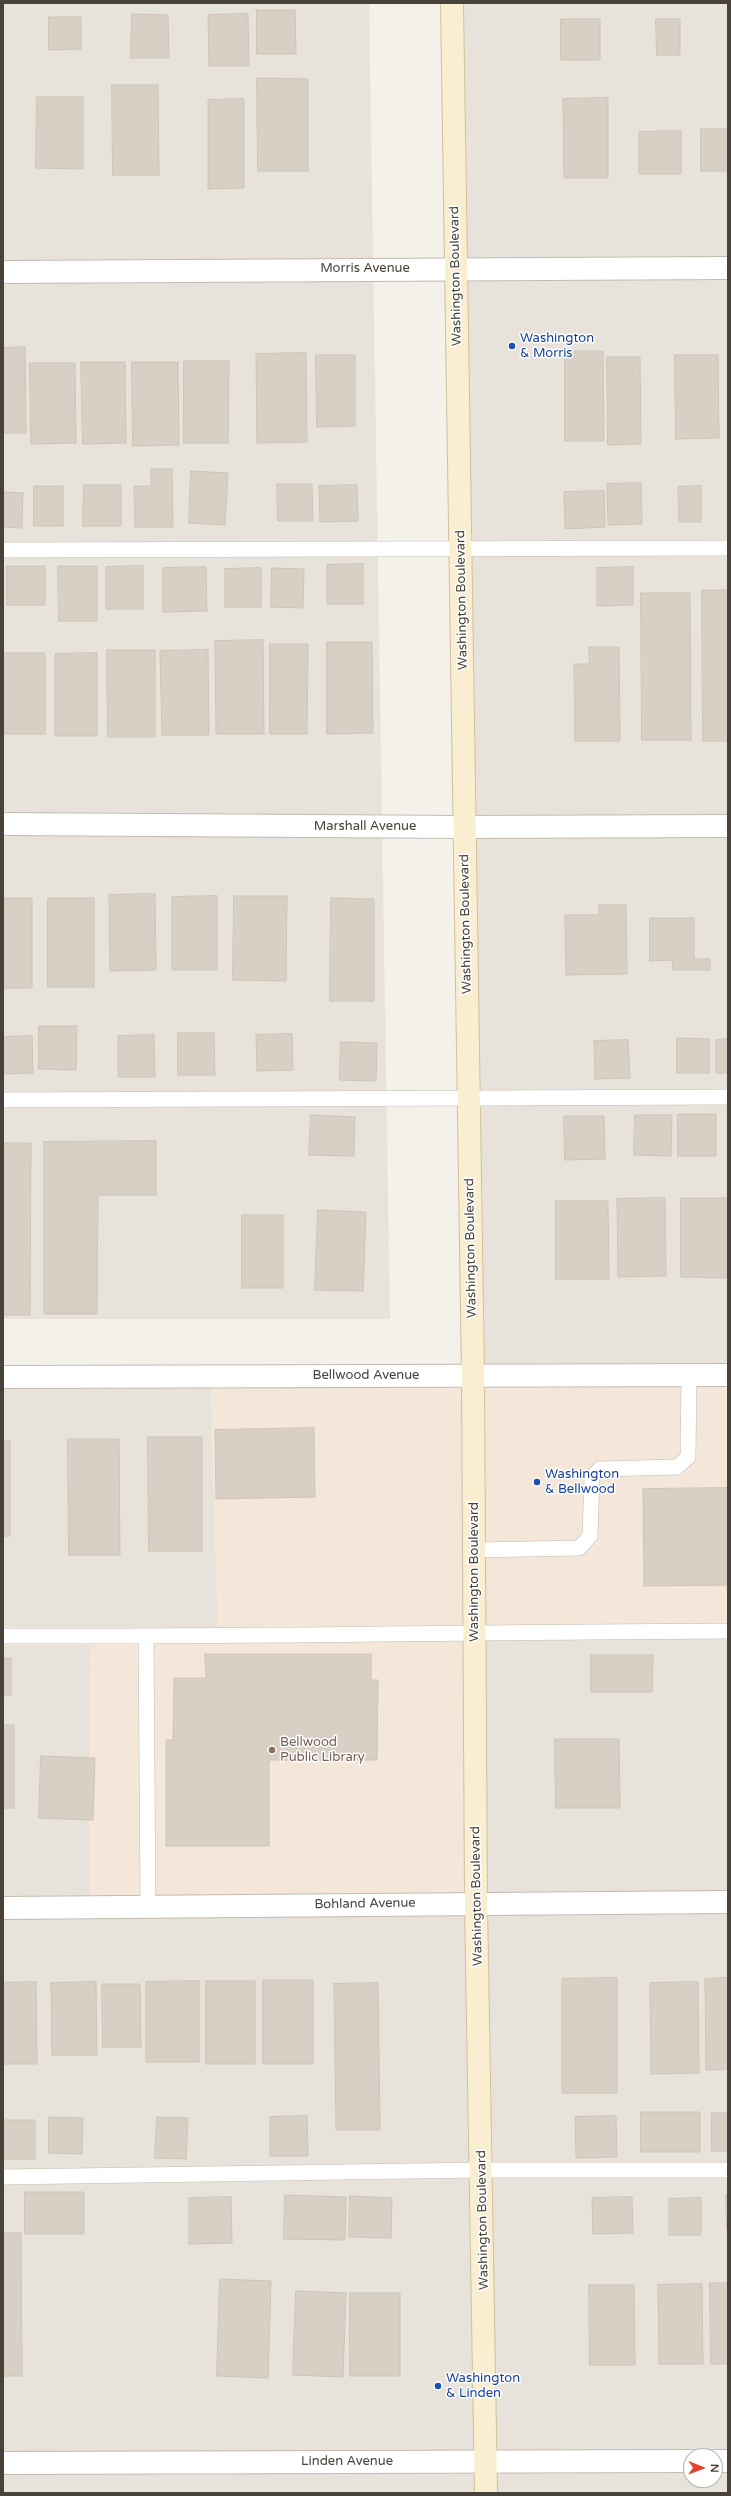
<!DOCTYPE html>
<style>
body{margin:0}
#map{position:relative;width:731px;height:2496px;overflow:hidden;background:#f4f1eb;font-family:"Varela Round",sans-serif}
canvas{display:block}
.frame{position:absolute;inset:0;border:4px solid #48423a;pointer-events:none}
.north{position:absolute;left:683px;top:2448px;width:40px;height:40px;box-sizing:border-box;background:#fff;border:1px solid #b6b3b0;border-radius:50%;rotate:91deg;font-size:11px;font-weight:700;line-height:16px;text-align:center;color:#48423a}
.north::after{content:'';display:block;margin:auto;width:14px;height:18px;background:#e74230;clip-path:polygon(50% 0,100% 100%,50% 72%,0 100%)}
</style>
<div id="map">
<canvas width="731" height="2496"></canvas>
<div class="frame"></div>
<div class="north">N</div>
</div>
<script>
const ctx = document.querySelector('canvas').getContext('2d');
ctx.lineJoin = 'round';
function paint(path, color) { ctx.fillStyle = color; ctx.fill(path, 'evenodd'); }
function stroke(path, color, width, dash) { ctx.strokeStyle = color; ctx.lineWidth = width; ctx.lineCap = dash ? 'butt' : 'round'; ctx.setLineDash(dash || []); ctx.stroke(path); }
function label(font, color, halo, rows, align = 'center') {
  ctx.font = font + ' "Varela Round",sans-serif'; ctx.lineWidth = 3; ctx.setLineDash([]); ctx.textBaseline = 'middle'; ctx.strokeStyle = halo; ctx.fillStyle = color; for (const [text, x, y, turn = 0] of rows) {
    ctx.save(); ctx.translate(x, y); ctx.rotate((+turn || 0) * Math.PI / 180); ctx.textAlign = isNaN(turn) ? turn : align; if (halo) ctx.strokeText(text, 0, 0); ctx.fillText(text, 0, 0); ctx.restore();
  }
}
paint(new Path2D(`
 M3 3H369L390 1319H3Z
 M459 3H728V1366L483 1367Z
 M211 1385 218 1629 471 1908 485 2493H3V1387Z
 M728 1626V2493H497L480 1628ZM691 2456H715V2480H691Z`), '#e8e3da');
paint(new Path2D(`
 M468 1382 471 1908 89 1914 90 1631 218 1629 211 1385Z
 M728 1382V1626L480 1628V1383Z`), '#f4e7d9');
const building = new Path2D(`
 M257 10H295L296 54H257Z
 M132 14 168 15 169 58H131Z
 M248 14 249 66H209L208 15Z
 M49 17H81V49L49 50Z
 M561 19H600V60H561Z
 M656 19H680V55H657Z
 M257 78 308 79V171H258Z
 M112 85H158L159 175H113Z
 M37 97H83V169L36 168Z
 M608 98V178H564L563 99Z
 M244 99V188L208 189V100Z
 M701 129H728V171H701Z
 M681 131V174H639V132Z
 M25 347 26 433H3V348Z
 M565 351H603L604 441H565Z
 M306 353 307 442 257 443 256 354Z
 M316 355H355V426L317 427Z
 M675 355H718L719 438 676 439Z
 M607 357H640L641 444 608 445Z
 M184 361H229L228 443H184Z
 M81 362H125L126 443 83 444Z
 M132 362H178L179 445 133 446Z
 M30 363H75L76 443 31 444Z
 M151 469H172L173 527H135L134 486H151Z
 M191 471 228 473 225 525 189 523Z
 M641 483 642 524 608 525 607 484Z
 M277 484H312L313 521H278Z
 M84 485H121V526H83Z
 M357 485 358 521 320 522 319 486Z
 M34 486H63V526H34Z
 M701 486V522H679L678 487Z
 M604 491 605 527 565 529 564 492Z
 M3 492 23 493 22 528 3 527Z
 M363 564V604H327V565Z
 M7 566H45V605H7Z
 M58 566H97V621H59Z
 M143 566V609H106V567Z
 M206 567 207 611 163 612V568Z
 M633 567V605L597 606V568Z
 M261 568V607H225V569Z
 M272 568 304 569 303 608 271 607Z
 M702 590H728V741H703Z
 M641 593H690L691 740H642Z
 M263 640 264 734H216L215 641Z
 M327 642H372L373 733 327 734Z
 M270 644H308L307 734H270Z
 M589 647H619L620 741H575L574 664H589Z
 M107 650H155V737H108Z
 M208 650 209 735H162L160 651Z
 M3 653H45V734H3Z
 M97 653V736H55V654Z
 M155 894 156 970 110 971 109 895Z
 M217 896V970H172V897Z
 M234 896H287L286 981 233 980Z
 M3 898H32V988H3Z
 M48 898H94V987H48Z
 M331 898 374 899V1001H330Z
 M599 905H626L627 974 566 975 565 915H599Z
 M650 918H694V959H710V970H673L672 960 650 961Z
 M39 1026H77L76 1070 39 1069Z
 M178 1033H214L215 1075H178Z
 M292 1034 293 1070 257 1071 256 1035Z
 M154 1035 155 1077H118V1036Z
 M32 1036 33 1073 3 1074V1037Z
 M677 1038 709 1039V1073H677Z
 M728 1039V1073H716V1040Z
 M628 1040 630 1078 595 1079 594 1041Z
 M341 1042 377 1043 376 1081 340 1080Z
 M678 1114H716V1156H678Z
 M311 1115 355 1117 354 1156 309 1155Z
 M635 1115H672L671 1156 634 1155Z
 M564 1116H604L605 1159 565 1160Z
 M156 1141V1195H98L97 1314H44V1142Z
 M3 1143H31L30 1315H3Z
 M665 1198 666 1276 618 1277 617 1199Z
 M681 1198H728V1278L681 1277Z
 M556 1201H608L609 1279H556Z
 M318 1210 366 1212 363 1291 315 1290Z
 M242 1215H283V1288H242Z
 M314 1428 315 1497 216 1499 215 1430Z
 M148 1437H202V1551H149Z
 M68 1439H119L120 1555H69Z
 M3 1441H10V1536H3Z
 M728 1488V1585L644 1586 643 1489Z
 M205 1654H371V1680H378L377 1760H269V1846H166V1740H173L174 1678H206Z
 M591 1655H653L652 1692H591Z
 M3 1658H11V1695L3 1696Z
 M3 1725H14V1808H3Z
 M555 1739H619L620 1808H556Z
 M41 1756 95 1758 93 1820 39 1818Z
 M617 1978V2093H562V1979Z
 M728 1978V2069L706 2070 705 1979Z
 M263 1980H313V2064H263Z
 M199 1981V2062H146V1982Z
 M206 1981H255V2064H206Z
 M36 1982 37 2064H3V1983Z
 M96 1982 97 2055H52L51 1983Z
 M698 1982 699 2073 651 2074 650 1983Z
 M378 1983 380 2130H336L334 1984Z
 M102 1984H140L141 2047H103Z
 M641 2112H700V2152H641Z
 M712 2113H728V2151H712Z
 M307 2116 308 2156H270V2117Z
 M616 2116 617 2157 576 2158 575 2117Z
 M49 2117 83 2118 82 2154 49 2153Z
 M157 2117 188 2118 186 2159 155 2158Z
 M3 2120H35V2159H3Z
 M25 2192H84V2234H25Z
 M285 2195 346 2197 345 2240 284 2239Z
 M726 2195H728V2230H727Z
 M350 2196 392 2198 391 2238 349 2237Z
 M231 2197 232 2243 189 2244V2198Z
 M632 2197 633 2233 593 2234 592 2198Z
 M701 2198V2235H669V2199Z
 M3 2233H21L22 2376H3Z
 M220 2279 271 2281 268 2378 217 2376Z
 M710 2283H728V2364H711Z
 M702 2284 703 2364H659L658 2285Z
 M589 2285H634L635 2365H590Z
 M296 2291 346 2293 343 2377 293 2375Z
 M350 2293H400V2376H350Z`);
paint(building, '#d8cfc5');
stroke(building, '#cfc4b6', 1);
const lane = new Path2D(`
 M3 550 728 548
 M3 1100 728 1097
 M475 1550 579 1548 590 1536 592 1477 600 1469 677 1467 688 1457 689 1375
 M3 1636C245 1637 486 1632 728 1631
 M146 1636 148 1907
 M3 2177 482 2170H728`);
const street = new Path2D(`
 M3 272 728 268
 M3 824 465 827 728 826
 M3 1377 728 1375
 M3 1908 728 1902
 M715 2461H728
 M3 2463 691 2461`);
const secondary = new Path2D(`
 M452 3 473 1376 476 1903 486 2493`);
stroke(lane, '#c2bbb2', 16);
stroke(street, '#c2bbb2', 24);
stroke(secondary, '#cfc09f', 24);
stroke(lane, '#fff', 15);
stroke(street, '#fff', 22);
stroke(secondary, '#faeed0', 22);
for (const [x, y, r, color] of [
 [512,346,4,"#1a4fb4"],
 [537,1482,4,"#1a4fb4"],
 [272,1750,4,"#8d6e63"],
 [438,2386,4,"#1a4fb4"]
]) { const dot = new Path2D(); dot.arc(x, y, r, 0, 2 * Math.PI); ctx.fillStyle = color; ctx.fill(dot); stroke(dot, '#fff', 1.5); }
label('13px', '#48423a', '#fff', [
 ["Morris Avenue",365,269],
 ["Washington Boulevard",456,276,-91],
 ["Washington Boulevard",462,600,-91],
 ["Marshall Avenue",365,827],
 ["Washington Boulevard",466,924,-91],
 ["Washington Boulevard",471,1248,-91],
 ["Bellwood Avenue",366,1376],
 ["Washington Boulevard",475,1572,-90],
 ["Washington Boulevard",477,1896,-91],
 ["Bohland Avenue",365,1904,-1],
 ["Washington Boulevard",483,2220,-91],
 ["Linden Avenue",347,2462]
]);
label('13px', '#164399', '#fff', [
 ["Washington",520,339],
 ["& Morris",520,354],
 ["Washington",545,1475],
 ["& Bellwood",545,1490],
 ["Washington",446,2379],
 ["& Linden",446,2394]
], 'left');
label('13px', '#785e54', '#fff', [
 ["Bellwood",280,1743],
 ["Public Library",280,1758]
], 'left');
</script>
